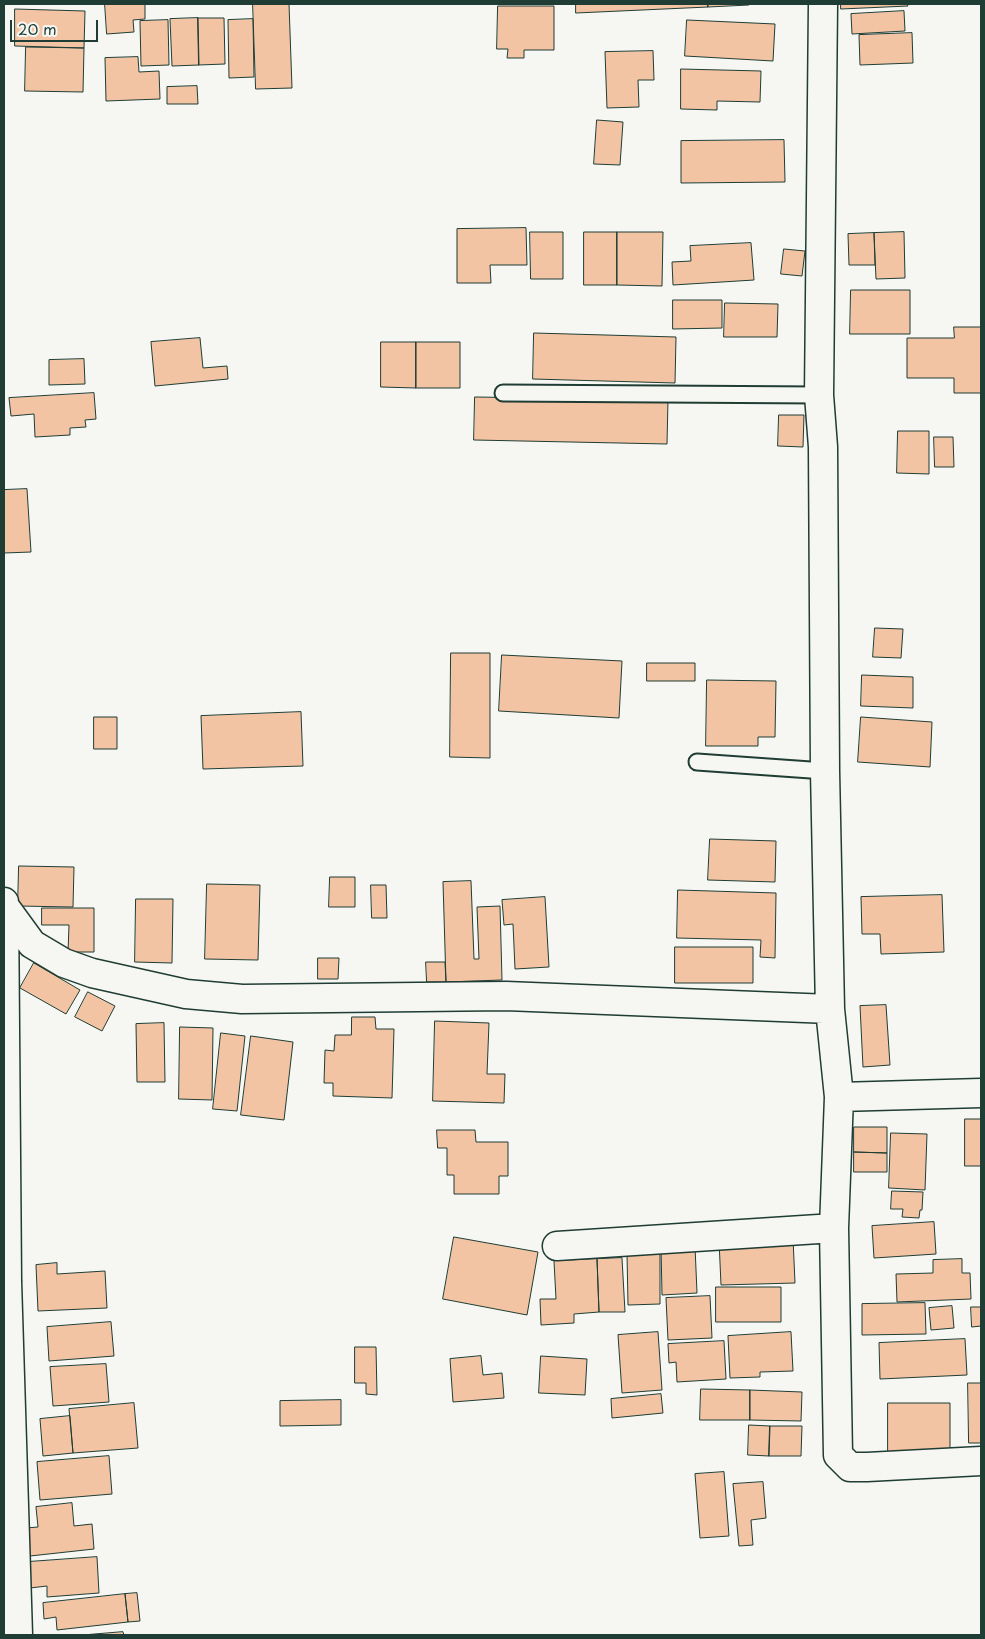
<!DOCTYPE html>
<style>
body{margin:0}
#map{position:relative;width:985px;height:1639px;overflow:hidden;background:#f6f6f2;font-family:"Playpen Sans",sans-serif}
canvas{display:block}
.frame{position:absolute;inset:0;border:5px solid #1f3d34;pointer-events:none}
.scale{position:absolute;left:10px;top:20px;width:88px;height:22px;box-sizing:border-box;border:2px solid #1f3d34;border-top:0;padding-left:6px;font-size:15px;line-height:18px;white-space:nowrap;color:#1f3d34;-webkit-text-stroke:4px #f6f6f2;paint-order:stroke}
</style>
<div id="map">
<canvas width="985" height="1639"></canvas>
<div class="frame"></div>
<div class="scale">20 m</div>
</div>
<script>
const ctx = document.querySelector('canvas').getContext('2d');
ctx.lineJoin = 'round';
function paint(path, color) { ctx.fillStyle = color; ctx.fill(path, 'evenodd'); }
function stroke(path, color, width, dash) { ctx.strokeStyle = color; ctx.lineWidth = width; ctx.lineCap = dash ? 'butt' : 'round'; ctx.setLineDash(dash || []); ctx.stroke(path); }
const building = new Path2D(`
 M105 4H145V19L133 20 134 32 107 34Z
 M253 4H289L292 88 256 89Z
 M576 4H708V7L576 13Z
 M708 4H749V5L708 7Z
 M841 4H907L908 6 841 9Z
 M498 6H554V50H524V58H507L508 49H497Z
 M15 9 85 11 84 48 15 46Z
 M904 11 905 31 852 34 851 14Z
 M198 18H224L225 64 199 65Z
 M198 18 199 65 172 66 170 19Z
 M253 19 254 77 229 78 228 20Z
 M168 20 169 65 141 66 140 21Z
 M687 20 775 24 773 61 685 56Z
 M912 33 913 63 860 65 859 35Z
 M26 47 84 48 83 92 25 91Z
 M653 51 654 80H638L639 107 607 108 605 52Z
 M138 57 139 72 159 71 160 99 106 101 105 58Z
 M681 69 761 71 760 102 717 101V110L681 109Z
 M197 86 198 104H167V87Z
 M597 120 623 122 620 165 594 164Z
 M784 140 785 182 681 183V141Z
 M526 228 527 265H490L491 283H457V229Z
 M530 232H563V279H531Z
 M584 232H617V285H584Z
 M617 232H663L662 286 617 285Z
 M904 232 905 278 876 279 874 233Z
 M874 233 875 265H849L848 234Z
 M751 243 754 280 673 285 672 262 691 261 690 246Z
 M784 249 805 251 802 276 781 274Z
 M851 290H910V334H850Z
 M673 300H722V328L673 329Z
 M725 303 778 304 777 337H724Z
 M954 327H981V393H954V378H907V338H954Z
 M534 333 676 337 675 383 533 379Z
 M200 338 203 368 227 366 228 379 155 386 151 342Z
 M381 342H416V388L381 387Z
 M416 342H460V388H416Z
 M84 359 85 384 49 385V360Z
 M94 393 96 419 85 420 86 427 70 428V435L35 437 34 414 11 416 9 398Z
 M475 397 668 400 667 444 474 440Z
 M779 415H804L803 447 778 446Z
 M898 431H929V474L897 473Z
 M934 437H953L954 467H935Z
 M27 489 31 552 4 553V490Z
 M875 628 903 629 901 658 873 657Z
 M451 653H490V758L450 757Z
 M502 655 622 661 619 718 499 711Z
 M647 663H695V681H647Z
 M862 675 913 677V708L861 706Z
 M707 680 776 681 775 737H758V746H706Z
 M301 712 303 766 203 769 201 716Z
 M94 717H117V749H94Z
 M861 717 932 722 930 767 858 762Z
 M710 839 776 841 775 882 708 880Z
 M19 866 74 867 73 907 18 906Z
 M330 877H355V907H329Z
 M471 881 474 959H479L477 907 500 906 502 980 446 982 443 882Z
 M207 884 260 885 258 960 205 959Z
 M371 885H386L387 918H372Z
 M678 890 776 893 775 958 760 957 761 940 677 938Z
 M942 895 944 952 881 954 880 934H862L861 897Z
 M545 897 549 967 515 969 513 924 504 925 502 900Z
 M136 899H173L172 963 135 962Z
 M42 908H94V952H68L69 925H42Z
 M675 947H753V983H675Z
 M318 958H339L338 979H318Z
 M426 962H445L446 982H427Z
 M34 963 80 990 66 1014 20 988Z
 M88 992 115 1006 102 1031 75 1017Z
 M886 1005 890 1065 863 1067 860 1006Z
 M352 1017H375L376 1029H394L392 1098 333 1096V1083H324L325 1050 334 1051 335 1035H351Z
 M435 1021 489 1023 487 1074H505L504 1103 433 1101Z
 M164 1023 165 1082H137L136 1024Z
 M180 1027 213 1028 212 1100 179 1099Z
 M221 1033 245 1036 237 1111 213 1109Z
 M251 1036 293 1042 284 1120 241 1115Z
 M965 1119H981V1166H965Z
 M854 1127H887V1153L854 1152Z
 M437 1130H475L476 1142H508V1176H499V1194H454V1175H447V1148H438Z
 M891 1133 927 1134 925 1190 889 1188Z
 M854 1152 887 1153V1172H854Z
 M892 1191 923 1192 922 1210H920L919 1218 902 1217 903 1209H891Z
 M934 1222 936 1254 874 1258 872 1226Z
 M454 1237 538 1252 527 1315 443 1299Z
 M793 1238 795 1283 721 1285 719 1240Z
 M695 1246 697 1293 662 1295 661 1247Z
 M660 1252V1304L628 1305 627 1253Z
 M622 1258 625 1312H599L597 1259Z
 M597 1259 599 1312 574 1314V1323L541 1325 540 1299H556L554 1261Z
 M962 1259V1273H970L971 1299 897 1302 896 1274 933 1273V1260Z
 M57 1263V1274L105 1271 107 1308 38 1311 36 1265Z
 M716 1287H781V1322H716Z
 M710 1296 712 1338 668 1340 666 1298Z
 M925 1303 926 1334 862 1335V1304Z
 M952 1306 954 1328 931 1330 929 1308Z
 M971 1307H981V1326L972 1327Z
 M111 1322 114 1356 49 1361 47 1327Z
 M658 1332 662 1390 622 1393 618 1335Z
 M791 1332 793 1371 760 1372V1377L730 1378 728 1336Z
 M965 1339 967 1375 880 1379 879 1343Z
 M724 1341 726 1379 677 1382 676 1362 669 1363 668 1344Z
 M355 1347H376L377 1395 366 1394V1383H355Z
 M481 1356 483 1375 502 1373 504 1398 453 1402 450 1359Z
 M541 1356 587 1359 585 1395 539 1393Z
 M106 1364 109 1402 53 1406 50 1367Z
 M968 1383H981V1443H969Z
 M701 1389 750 1390V1420H700Z
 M750 1390 802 1392 801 1421 750 1420Z
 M661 1394 663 1413 612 1418 611 1399Z
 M341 1400V1425L280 1426V1401Z
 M134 1403 138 1448 73 1453 69 1409Z
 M888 1403H950V1454H888Z
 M70 1416 73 1453 43 1456 40 1419Z
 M749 1425 770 1426 769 1456 748 1455Z
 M770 1426H802L801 1456H769Z
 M109 1456 112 1494 40 1500 37 1462Z
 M724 1472 729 1536 700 1538 695 1474Z
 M763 1482 766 1518 751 1520 753 1545 739 1546 733 1484Z
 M72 1503 74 1526 92 1524 94 1549 30 1556 26 1528 38 1527 36 1507Z
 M97 1557 99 1593 47 1597V1586L30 1588 28 1562Z
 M137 1593 140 1621 128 1622 125 1594Z
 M125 1594 128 1622 57 1630 56 1617 44 1619 43 1603Z
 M123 1632 124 1635H83Z`);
paint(building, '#f3c4a3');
stroke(building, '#1f3d34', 1);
const service = new Path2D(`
 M503 393 819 395
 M697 762 825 771`);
const minor = new Path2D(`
 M823 4 819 395 823 447 825 771 830 1009 839 1097 834 1228 838 1455 850 1467H867L981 1461
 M4 902 7 1281 18 1635
 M5 907 32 944 64 963 92 973 186 994 242 999 506 996 830 1009
 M839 1097 981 1093
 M557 1246 834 1228`);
stroke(service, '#1f3d34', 19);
stroke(minor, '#1f3d34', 31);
stroke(service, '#f6f6f2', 15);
stroke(minor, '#f6f6f2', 28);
</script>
